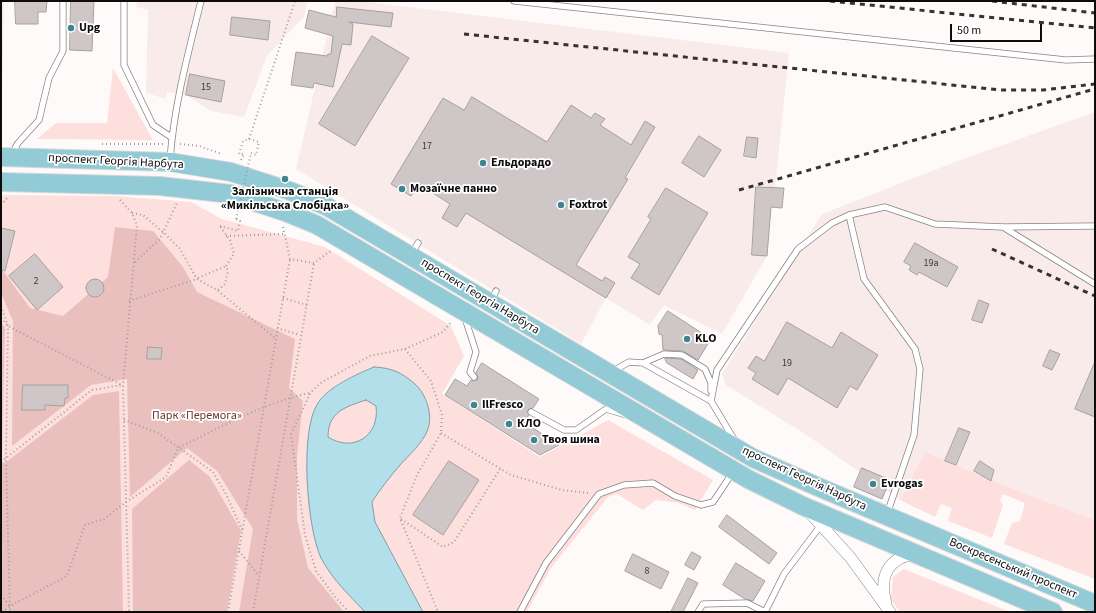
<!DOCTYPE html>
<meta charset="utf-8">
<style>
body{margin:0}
#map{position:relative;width:1096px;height:613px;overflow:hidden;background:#fffafa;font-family:"Source Sans 3",sans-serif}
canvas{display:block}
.frame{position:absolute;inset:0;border:2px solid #0e0b0b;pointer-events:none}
.scale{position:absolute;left:950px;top:24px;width:92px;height:18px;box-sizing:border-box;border:2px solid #0e0b0b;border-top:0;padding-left:5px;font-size:12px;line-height:14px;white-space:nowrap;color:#0e0b0b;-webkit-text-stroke:3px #fff;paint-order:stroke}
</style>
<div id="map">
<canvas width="1096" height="613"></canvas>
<div class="frame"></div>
<div class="scale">50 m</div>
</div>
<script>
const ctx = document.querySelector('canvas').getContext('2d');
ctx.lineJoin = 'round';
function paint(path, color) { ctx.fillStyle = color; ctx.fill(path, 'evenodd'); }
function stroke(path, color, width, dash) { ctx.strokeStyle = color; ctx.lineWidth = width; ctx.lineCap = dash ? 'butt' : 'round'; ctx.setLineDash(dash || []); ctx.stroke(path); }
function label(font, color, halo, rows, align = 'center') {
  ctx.font = font + ' "Source Sans 3",sans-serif'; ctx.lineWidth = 3.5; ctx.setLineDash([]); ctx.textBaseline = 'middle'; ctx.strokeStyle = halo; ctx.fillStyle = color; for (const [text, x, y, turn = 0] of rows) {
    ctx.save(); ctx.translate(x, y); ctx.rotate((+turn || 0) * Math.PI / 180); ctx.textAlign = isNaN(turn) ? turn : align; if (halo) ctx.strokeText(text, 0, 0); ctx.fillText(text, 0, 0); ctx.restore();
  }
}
paint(new Path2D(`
 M1 1H4L1 142Z
 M137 1H308L304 17 267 56 244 117 211 111 186 95 167 92 166 99 146 93 148 10 136 7Z
 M335 1H359L789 53 775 188H784L782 208 771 207 767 256 722 334 664 305 650 325 606 298 581 344 296 169Z
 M1095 112V520L998 483 925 452 900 500 805 434 726 385 722 374 822 214 955 162Z`), '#f9ebea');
paint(new Path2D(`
 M113 68 153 140 37 139 56 123H107Z
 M1 195 116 196 191 202 222 219 325 247 451 326 464 356 442 394 540 457 608 420 713 480 695 510 678 503 656 500 643 510 617 494 608 497 551 568 527 612H1Z
 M925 452 998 483 1095 520V579L1004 544 1012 523 1020 521 1025 503 1003 494 1000 501 1003 505 992 538 948 521 952 508 941 504 935 517 900 500Z
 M904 569 1010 612H900L891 599 893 577Z`), '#fddfdd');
paint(new Path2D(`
 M115 227 153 231 183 267 197 292 295 339 289 388 303 401 297 456V519L308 568 344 612H239L253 529 217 471 187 448 130 497 127 379 91 385 12 446 13 321 1 293V268L30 308 63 316 108 277Z
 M1 323 5 327 2 452H1Z
 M119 391 123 612H1V462L5 463 93 395Z
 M189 460 210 477 241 531 227 612H133L132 509Z`), '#eac0be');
const water = new Path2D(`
 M374 367C392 368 401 372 415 384 426 394 433 414 428 429 423 443 409 455 400 465 390 477 380 489 372 502L375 522 423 612H365C349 595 332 579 321 558 307 528 299 431 318 403 328 387 357 374 374 367ZM366 400 376 406C380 436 353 453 328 437 328 412 345 407 366 400Z`);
paint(water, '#b2dfea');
stroke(water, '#819fa7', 1);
const building = new Path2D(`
 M15 1H47L46 12H38V24H16Z
 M71 1H94L92 51 70 50Z
 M337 7 393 13 391 27 349 22 353 24 351 45 342 44 333 87 314 83 313 88 291 85 296 52 327 56 328 54H331L333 36 305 28 309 10 336 17Z
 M232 17 270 21 268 40 230 35Z
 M372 36 409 58 355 146 319 124Z
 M190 74 225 81 221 102 186 95Z
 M472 97 547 142 571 105 591 118 595 113 605 119 600 125 631 145 645 121 655 127 625 178 628 179 576 265 602 281 605 277 615 283 606 298 466 213 457 227 442 218 450 204 419 184 411 196 391 184 443 98 464 110Z
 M699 136 721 150 704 177 682 163Z
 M747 137 758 138 756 158 744 156Z
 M756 187 784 188 782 208 771 207 767 256 752 255Z
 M666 188 708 213 659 295 631 278 640 264 628 257 651 219 648 217Z
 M1 228 15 231 5 271 1 270Z
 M915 243 958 267 947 287 919 272 917 275 909 270 911 266 904 262Z
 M35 254 63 287 37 310 9 276Z
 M86 288a9 9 0 1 1 18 0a9 9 0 1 1-18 0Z
 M979 300 989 304 982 323 972 320Z
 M668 311 711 339 698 360 683 351 663 350 662 335 659 334 658 326Z
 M787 322 832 348 841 332 878 355 857 390 850 386 837 408 788 378 778 395 752 379 756 373 748 368 756 356 764 361Z
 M148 347 162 348 161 359H147Z
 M1050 350 1060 354 1052 370 1043 366Z
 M665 358 681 359 698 370 693 379 667 363Z
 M1095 362V417L1075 409Z
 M482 363 539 399 533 408 528 410 529 415 524 422 559 445 540 455 445 395 455 379 467 386 471 380H477L478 377 476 373Z
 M23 385H68V398H65L64 406 45 405V410H22Z
 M959 428 970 432 956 465 945 461Z
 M449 461 479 480 443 535 413 515Z
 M980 461 994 470 991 481 974 471Z
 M862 468 890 480 882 499 854 487Z
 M727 515 777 553 769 564 719 527Z
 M692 552 701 557 694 570 685 565Z
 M633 554 669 572 661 589 625 571Z
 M736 563 765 581 753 601 745 599 723 585Z
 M688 578 698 583 683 612H671Z`);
paint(building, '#cfc7c7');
stroke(building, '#a7a09f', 1);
const service = new Path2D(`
 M124 1V65L153 125 171 137
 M514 1 1066 60 1095 59
 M12 154 18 143 39 120 49 78 63 51V1
 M170 160C174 105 188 54 201 1
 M849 215 864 279 915 349 920 369 914 435 887 514
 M1003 227 1095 284
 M412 253 418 243
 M491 301 496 291
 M465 318 476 352 470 372 474 377
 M643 363 711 401 735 441
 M613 371 629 362 643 363 664 354 682 355 705 369 711 383V391
 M711 401 717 370 798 249 832 223 849 215 885 207 935 224 1003 227 1095 226
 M531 412 564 430H576L606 409 623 414
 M520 612 546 563 599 494 624 485 653 483 675 496 701 505 713 502 733 472
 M698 612 703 604 747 603 765 612
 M765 612 784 574 821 525`);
const minor = new Path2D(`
 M809 512 850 557 890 612
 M886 604C879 577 887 558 915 554`);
const primary = new Path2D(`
 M1 157 170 162 231 172 290 191 326 206 753 458 816 486 1095 604
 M1 182 160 186 231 194 288 213 317 225 748 479 803 506 1053 612`);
stroke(service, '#898282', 7);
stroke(minor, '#898282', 12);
stroke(primary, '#d8d8d8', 20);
stroke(new Path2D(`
 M249 139 295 1
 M102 144H164
 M180 144 199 146 222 154
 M241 160 244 154H239L243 141 249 139 259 142 256 155 251 153
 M120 200 132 213 137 225 123 385 129 612
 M1 205 8 197
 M132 213 143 215 163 232 180 249 197 279 217 290 275 338
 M220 226 238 231 240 221 236 219
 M283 227 290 259 314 263 332 250
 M226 236 284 234
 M135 262 160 239 177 203
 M198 278 226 266
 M218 290 225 284 228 271 226 266 234 254 230 240 219 225
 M283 298 307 305
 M129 301 197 279
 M1 306 8 326 6 457 10 612
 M1 318 8 326 122 385
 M277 328 300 335
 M405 349 431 381 442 415 441 433 417 475 400 518 438 612
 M124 420 158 433 213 472 226 494 242 530
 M441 433 511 475 562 490 588 493
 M1 462 92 390 122 385
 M401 519 443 547 454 542 500 469
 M239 551 259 576
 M1 595 9 605
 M2 612 10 606 67 576 85 525 104 519 126 502 166 477 178 448C221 427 263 403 310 393
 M228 612 290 259
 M253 612 314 263
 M349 612 335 597 316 571 305 535 291 434 311 392 322 382 370 356 405 349 443 332 451 322`), '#a19d9d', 2, [1, 3]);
stroke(service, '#fff', 5.5);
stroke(minor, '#fff', 11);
stroke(primary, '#92cad6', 18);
stroke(new Path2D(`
 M830 1 1095 28
 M992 1 1095 13
 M464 34 1000 90H1043L1095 84
 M739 190 1091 90
 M992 249 1095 296`), '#353232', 3, [5, 5]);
stroke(new Path2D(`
 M236 219 251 153`), '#a19d9d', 2, [1, 3]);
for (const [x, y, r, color] of [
 [71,28,4,"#408493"],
 [483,163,4,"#408493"],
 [285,179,4,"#408493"],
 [402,189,4,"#408493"],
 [561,205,4,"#408493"],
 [687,339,4,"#408493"],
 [474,405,4,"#408493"],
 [509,424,4,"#408493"],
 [534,440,4,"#408493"],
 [873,484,4,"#408493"]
]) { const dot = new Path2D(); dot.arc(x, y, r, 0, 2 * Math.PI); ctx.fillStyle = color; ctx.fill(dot); stroke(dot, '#fff', 1.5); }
label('10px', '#3e3a3a', null, [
 ["15",206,88],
 ["17",427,147],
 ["19а",931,264],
 ["2",36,282],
 ["19",787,364],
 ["8",647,572]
]);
label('bold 12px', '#0e0b0b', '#fff', [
 ["Upg",79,28],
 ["Ельдорадо",491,163],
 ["Мозаїчне панно",410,189],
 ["Залізнична станція",285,192,"center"],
 ["«Микільська Слобідка»",285,206,"center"],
 ["Foxtrot",569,205],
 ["KLO",695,339],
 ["IlFresco",482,405],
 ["КЛО",517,424],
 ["Твоя шина",542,440],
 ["Evrogas",881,484]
], 'left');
label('12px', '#0e0b0b', '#fff', [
 ["проспект Георгія Нарбута",116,162,3],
 ["проспект Георгія Нарбута",480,297,31],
 ["проспект Георгія Нарбута",804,479,25],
 ["Воскресенський проспект",1013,569,23]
]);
label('12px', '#6a3332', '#fff', [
 ["Парк «Перемога»",197,416]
]);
</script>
